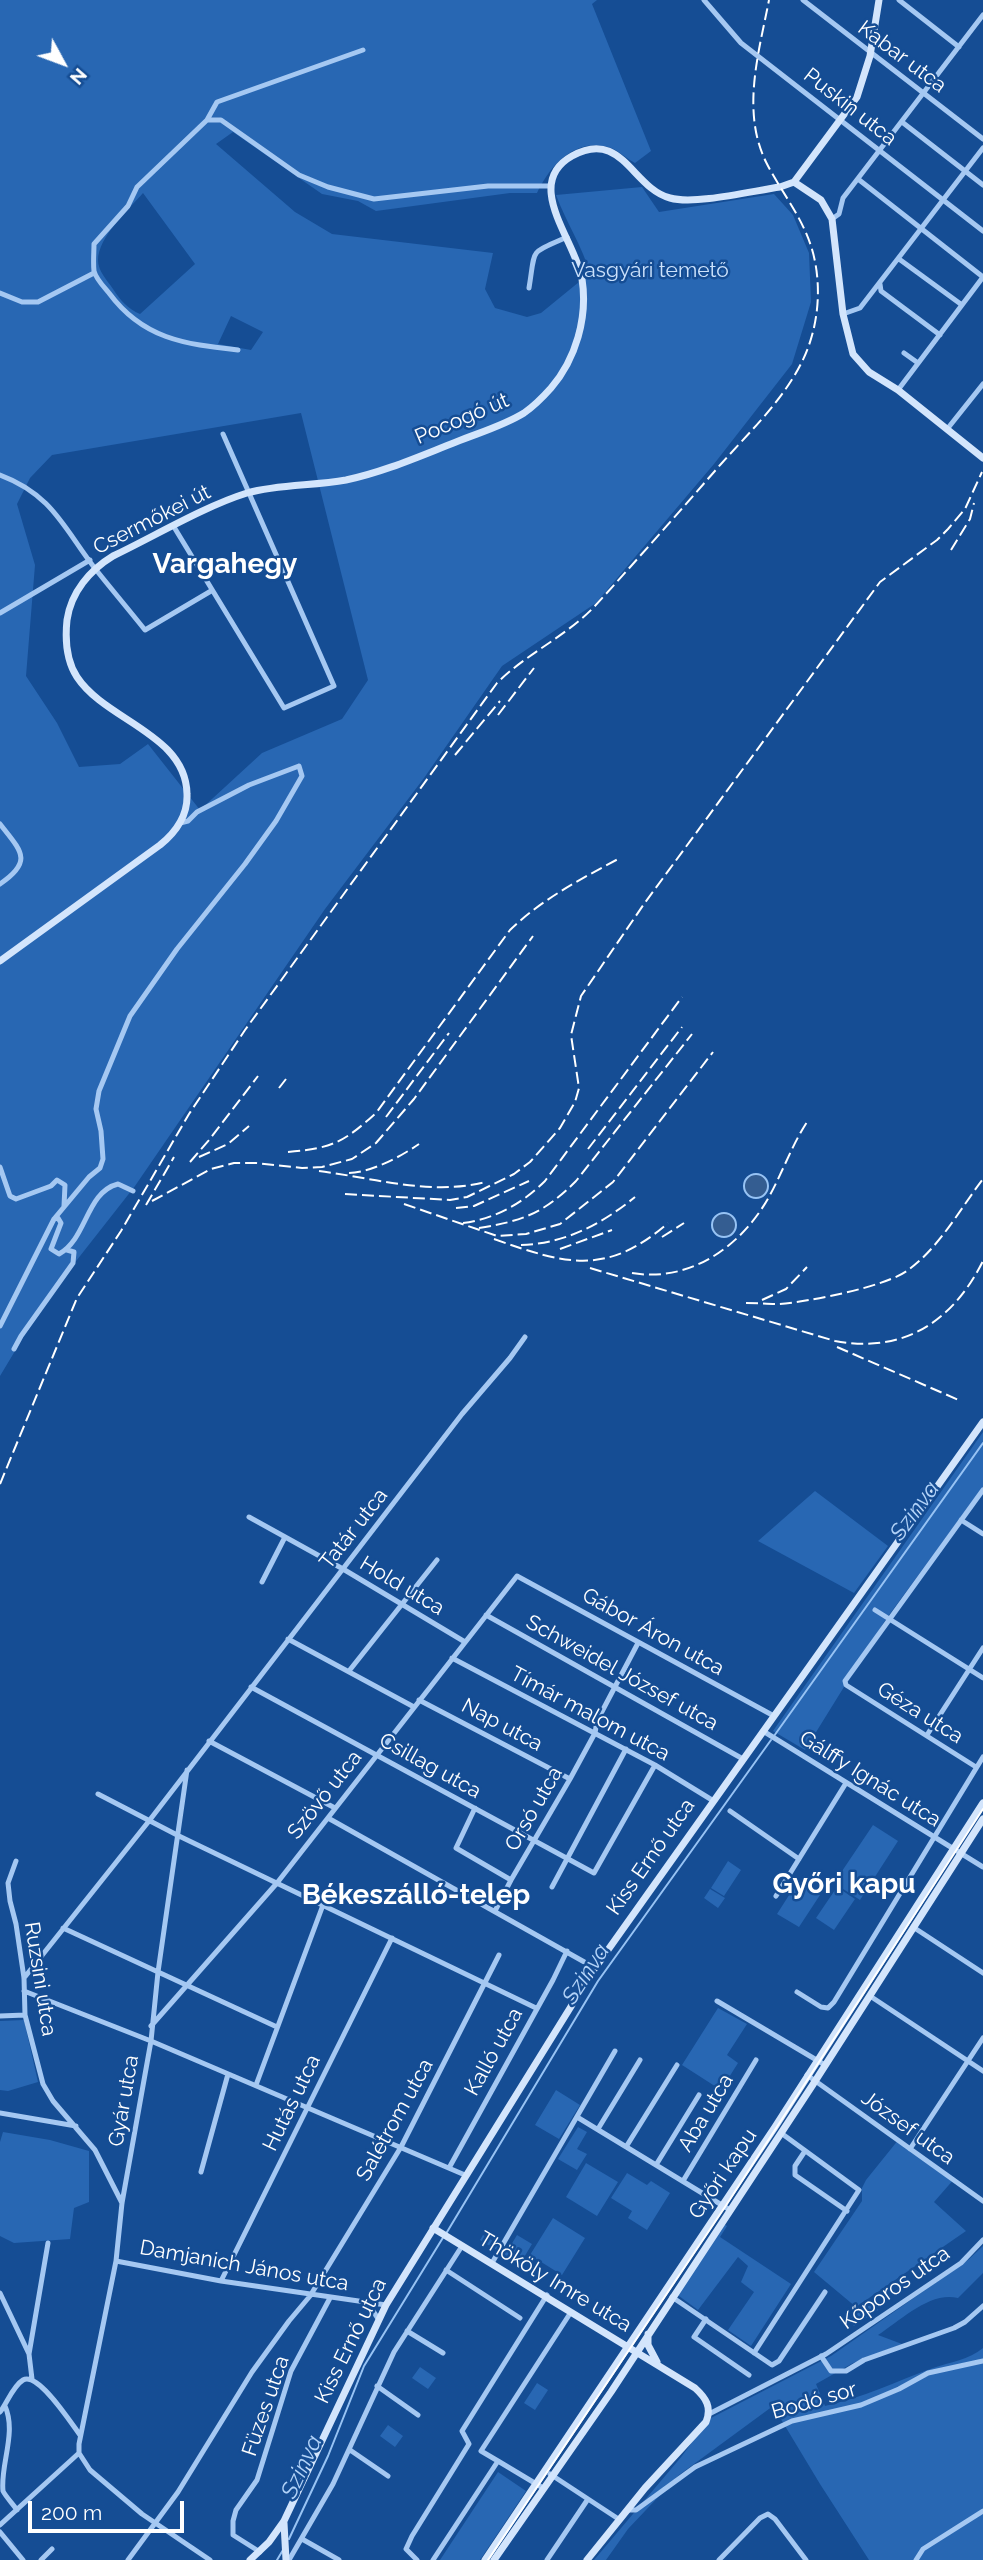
<!DOCTYPE html>
<meta charset="utf-8">
<style>
body{margin:0}
#map{position:relative;width:983px;height:2560px;overflow:hidden;background:#154d94;font-family:Raleway,sans-serif}
canvas{display:block}
.north{position:absolute;left:28px;top:28px;width:70px;height:70px;-webkit-text-stroke:5px #154d94;paint-order:stroke;rotate:131deg;font-size:19px;font-weight:700;line-height:28px;text-align:center;color:#fff}
.north::after{content:'';display:block;margin:auto;width:24px;height:32px;background:#fff;clip-path:polygon(50% 0,100% 100%,50% 72%,0 100%)}
.scale{position:absolute;left:28px;top:2501px;width:156px;height:32px;box-sizing:border-box;border:4px solid #fff;border-top:0;padding-left:9px;font-size:21px;line-height:24px;white-space:nowrap;color:#fff;-webkit-text-stroke:5px #154d94;paint-order:stroke}
</style>
<div id="map">
<canvas width="983" height="2560"></canvas>
<div class="north">N</div>
<div class="scale">200 m</div>
</div>
<script>
const ctx = document.querySelector('canvas').getContext('2d');
ctx.lineJoin = 'round';
function paint(path, color) { ctx.fillStyle = color; ctx.fill(path, 'evenodd'); }
function stroke(path, color, width, dash) { ctx.strokeStyle = color; ctx.lineWidth = width; ctx.lineCap = dash ? 'butt' : 'round'; ctx.setLineDash(dash || []); ctx.stroke(path); }
function label(font, color, halo, rows, align = 'center') {
  ctx.font = font + ' Raleway,sans-serif'; ctx.lineWidth = 5; ctx.setLineDash([]); ctx.textBaseline = 'middle'; ctx.strokeStyle = halo; ctx.fillStyle = color; for (const [text, x, y, turn = 0] of rows) {
    ctx.save(); ctx.translate(x, y); ctx.rotate((+turn || 0) * Math.PI / 180); ctx.textAlign = isNaN(turn) ? turn : align; if (halo) ctx.strokeText(text, 0, 0); ctx.fillText(text, 0, 0); ctx.restore();
  }
}
paint(new Path2D(`
 M0 0H597L592 4 651 151 635 163C627 159 619 151 611 148 576 136 550 165 537 193H510L376 211 358 201 322 194 233 132 216 144 295 212 332 234 493 253 485 289 495 308 527 317 541 313 590 273C582 246 566 222 556 195L642 187 659 212 774 194 793 215 809 253 811 302 792 364 714 464 596 603 502 666 424 778 325 909 135 1186 73 1265 24 1336 0 1376ZM143 193 195 264 140 314C128 309 120 300 113 289 107 280 98 271 98 260 98 237 129 209 143 193ZM231 316 263 332 251 350 218 344ZM301 413 368 680 342 719 262 753 200 810 148 744 120 764 79 767 57 723 26 676 35 565 17 504 30 478 52 455Z
 M983 1432V1487L886 1619 805 1750 773 1731Z
 M815 1491 888 1546 854 1593 758 1541Z
 M873 1825 898 1841 860 1900 834 1883Z
 M728 1861 741 1870 724 1896 711 1888Z
 M798 1881 820 1895 799 1927 777 1914Z
 M837 1887 855 1899 834 1930 816 1918Z
 M710 1889 725 1898 718 1908 704 1898Z
 M718 2008 747 2024 727 2055 738 2063 721 2090 682 2065Z
 M24 2020 38 2082 8 2091 0 2090V2021Z
 M556 2090 580 2105 559 2139 535 2125Z
 M578 2127 587 2132 577 2149 587 2154 577 2170 558 2159Z
 M3 2132 50 2140 89 2151V2202L74 2208 70 2239 14 2243 0 2236V2142Z
 M899 2139 955 2178 934 2202 966 2231 856 2307 814 2272 862 2201V2188L866 2180Z
 M586 2163 618 2182 597 2216 566 2197Z
 M627 2173 647 2185 651 2181 670 2193 647 2230 628 2218 632 2211 611 2198Z
 M553 2218 585 2238 562 2275 530 2255Z
 M724 2224 727 2226 720 2237 791 2284 751 2346 728 2330 754 2292 741 2282 748 2266 738 2257 698 2310 675 2293Z
 M483 2235 508 2250 517 2235 532 2244 520 2264 480 2240Z
 M983 2246V2273L958 2298C930 2291 901 2320 878 2335L902 2344 853 2363 816 2384 825 2406C862 2398 897 2381 933 2368 950 2362 969 2360 983 2348V2560H869L820 2484 773 2406 679 2475 628 2529 606 2560H594L682 2456 709 2419 831 2356 968 2260Z
 M873 2303 878 2310 854 2326 849 2319Z
 M420 2367 436 2378 428 2389 412 2378Z
 M537 2383 548 2390 535 2410 524 2403Z
 M388 2425 403 2436 395 2447 380 2436Z
 M498 2472 526 2491 480 2560H440Z`), '#2867b3');
const water = new Path2D(`
 M744 1186a12 12 0 1 1 24 0a12 12 0 1 1-24 0Z
 M712 1225a12 12 0 1 1 24 0a12 12 0 1 1-24 0Z`);
paint(water, '#345d91');
stroke(water, '#97c3f4', 2);
stroke(new Path2D(`
 M774 1736 983 1443
 M447 2232 598 1981 771 1740
 M289 2539 328 2456 364 2366 444 2236
 M277 2560 283 2550`), '#97c3f4', 2);
stroke(new Path2D(`
 M704 0 741 43 983 231
 M803 0 983 139
 M899 0 959 47
 M207 120 217 102 363 50
 M902 122 983 185
 M858 179 983 277
 M832 219 839 214 843 198 983 15
 M899 259 962 305
 M880 284 881 291 940 335
 M529 288C536 246 528 255 567 237
 M0 293 22 302H38L94 273
 M843 314 860 308 983 148
 M238 350C184 344 143 339 109 293 104 287 96 279 94 271 93 263 94 252 94 244L128 206 137 187 207 120H221L299 175 328 187 374 199 488 186H550
 M904 353 918 363
 M898 390 983 277
 M948 428 983 384
 M0 475C54 495 65 531 97 571 113 591 129 610 145 630L211 591
 M174 527 284 708 334 686 223 434
 M0 613 90 560
 M0 824C21 851 34 861 0 884
 M0 1167 10 1196 16 1199 51 1186 57 1180 65 1185 64 1206
 M54 1219 89 1177 100 1168 103 1159 101 1131 96 1109 99 1091 130 1016 177 949 245 864 276 821 302 776 299 766 249 785 197 812 188 821 180 823
 M0 1326 54 1219 58 1218 61 1223 51 1249 59 1254C87 1239 86 1192 118 1184L133 1191
 M14 1349 21 1336 73 1263 74 1252 67 1250
 M249 1517 343 1569 465 1642
 M961 1520 983 1534
 M262 1582 285 1537
 M875 1610 983 1678
 M486 1615 743 1759
 M288 1639 414 1707
 M452 1658 655 1765 712 1800
 M349 1671 437 1560
 M251 1687 594 1873 655 1765
 M419 1700 570 1779
 M763 1731 983 1867
 M927 1735 983 1648
 M209 1741 335 1808
 M976 1767 846 1685 845 1681 983 1490
 M187 1770 158 1972 151 2041 122 2203 116 2261 79 2444V2453L90 2470 142 2514 210 2560
 M98 1794 179 1836 536 2008
 M475 1808 456 1848 511 1880 570 1779 595 1733 597 1721 638 1643
 M730 1811 799 1859
 M328 1818 595 1968
 M16 1861 8 1883 10 1901 16 1924 24 1978 25 2015 43 2084 53 2101 95 2150 122 2203
 M552 1887 626 1749
 M776 1896 846 1783
 M495 1911 511 1880
 M913 1927 983 1973
 M63 1928 277 2027
 M24 1978 149 1821 462 1414 510 1358 525 1337
 M24 1991 151 2041 465 2175
 M797 1992 821 2007 828 2008 834 2002 983 1757
 M870 1996 983 2071
 M717 2001 825 2065
 M0 2016 25 2015
 M151 2026 277 1883 517 1576 774 1716
 M807 2075 983 2201
 M256 2085 323 1905
 M0 2113 76 2126
 M577 2117 730 2210
 M598 2129 640 2060
 M626 2147 677 2065
 M910 2149 983 2038
 M805 2151 795 2166V2175L847 2211
 M656 2165 699 2095
 M449 2168 553 1980 567 1951
 M201 2172 228 2074
 M683 2181 756 2060
 M116 2261 221 2281 386 2305
 M492 2263 615 2051
 M446 2270 520 2318
 M221 2281 392 1938
 M0 2293 29 2354 32 2379
 M672 2297 772 2365 779 2361 825 2292
 M367 2302 379 2320
 M706 2319 694 2337 749 2375
 M407 2331 443 2353
 M754 2353 859 2190 781 2133
 M29 2354 48 2243
 M821 2356 831 2371H846L864 2360 954 2328 965 2322 983 2306
 M377 2386 418 2415
 M5 2406C17 2433 0 2465 3 2491 6 2497 13 2504 17 2510
 M0 2412C7 2403 13 2386 23 2380 38 2371 71 2423 80 2435
 M709 2414 826 2354 961 2263 983 2240
 M348 2452 350 2450 388 2476
 M498 2461 543 2488
 M588 2499 620 2520
 M627 2510H636L695 2467 792 2421 861 2405 899 2389 928 2373 983 2361
 M0 2525 79 2453
 M0 2532 23 2560
 M302 2539 339 2560
 M260 2552 233 2535V2521L236 2510 257 2480 291 2371 330 2298
 M41 2560 52 2549
 M128 2560 178 2492 252 2372 289 2321 310 2296 401 2147 499 1955
 M289 2560 333 2484 394 2352 462 2246
 M417 2560 406 2549 412 2536 469 2444 462 2431 547 2295
 M433 2560 498 2461 481 2451 571 2312
 M547 2560 588 2499 550 2474
 M719 2560 760 2518 768 2514 775 2519 806 2560
 M916 2560 923 2549 983 2511`), '#a5c8f2', 5);
stroke(new Path2D(`
 M794 182 821 200 832 219 843 314 853 354 869 372 898 390 983 458
 M0 961 160 845C176 832 188 816 187 794 186 734 106 721 77 677 66 660 65 639 67 620 71 592 90 570 113 556 153 537 205 506 247 493 279 484 313 486 346 480 384 472 420 456 456 442 478 433 503 426 524 413 534 406 543 397 551 388 576 359 588 317 582 279 576 241 522 184 572 156 622 128 632 188 670 198 695 205 752 191 780 187L794 182 857 97 870 56 879 0
 M433 2228 695 2388C706 2398 712 2407 706 2422L645 2488 587 2560
 M648 2334V2345L657 2362
 M284 2523 286 2560
 M250 2560 269 2542 284 2521 386 2305 593 1971 983 1422
 M485 2560 775 2127 983 1803
 M494 2560 611 2392 812 2086 983 1819`), '#d3e5fc', 7);
stroke(new Path2D(`
 M488 2560 725 2207 983 1809`), '#fff', 2);
stroke(new Path2D(`
 M951 550 970 519 974 503
 M498 715 534 668
 M455 755 500 701
 M279 1088 286 1079
 M386 1117 449 1033
 M588 1149 682 1027
 M288 1152C332 1148 343 1143 376 1113L510 930C542 899 581 879 620 858
 M199 1157 228 1144 249 1126
 M190 1162 209 1140 258 1076
 M319 1171C374 1178 431 1196 486 1182
 M349 1173C372 1172 400 1157 419 1144
 M345 1194 450 1200 467 1197 514 1174 530 1162 560 1128 575 1102 579 1088 571 1035 581 996 644 904 880 582 937 540 948 529 965 509 982 472
 M152 1201 211 1169 234 1163H256L302 1168 322 1167 352 1159 376 1143 414 1099 533 936
 M404 1204 497 1236 526 1234 560 1224 613 1182 713 1052
 M146 1205 174 1157
 M456 1208 474 1206 529 1181
 M463 1223C495 1219 523 1203 545 1181L682 997
 M479 1228C523 1221 544 1213 576 1181L692 1034
 M662 1237 684 1223
 M494 1239C565 1264 606 1277 668 1223
 M521 1245C564 1244 602 1224 635 1197
 M560 1249 612 1230
 M590 1268 835 1341C904 1354 953 1321 983 1261
 M632 1273C691 1283 743 1245 770 1195 783 1171 792 1145 807 1122
 M762 1300 786 1289 807 1267
 M746 1303C757 1303 768 1304 779 1304 807 1302 886 1287 908 1270 939 1248 960 1209 983 1179
 M837 1347 961 1401
 M0 1484 77 1298 121 1231 189 1114 245 1030 497 683C526 654 565 637 594 607 637 560 679 512 721 464 753 428 793 391 809 345 820 314 821 277 811 246 801 215 780 190 766 162 741 111 759 52 769 0`), '#fff', 2, [12, 5]);
label('21px', '#fff', '#154d94', [
 ["Kabar utca",902,57,37],
 ["Puskin utca",850,107,38],
 ["Pocogó út",462,419,-23],
 ["Csermőkei út",152,520,-27],
 ["Tatár utca",354,1529,-52],
 ["Hold utca",402,1586,31],
 ["Gábor Áron utca",653,1632,29],
 ["Schweidel József utca",622,1673,29],
 ["Géza utca",920,1713,32],
 ["Tímár malom utca",590,1714,28],
 ["Nap utca",502,1725,28],
 ["Csillag utca",430,1766,29],
 ["Gálffy Ignác utca",870,1779,32],
 ["Szövő utca",325,1795,-52],
 ["Orsó utca",534,1809,-60],
 ["Kiss Ernő utca",651,1857,-55],
 ["Ruzsini utca",40,1979,81],
 ["Kalló utca",494,2052,-61],
 ["Gyár utca",124,2101,-80],
 ["Hutás utca",292,2103,-64],
 ["Aba utca",706,2113,-59],
 ["Salétrom utca",395,2120,-61],
 ["József utca",908,2128,36],
 ["Győri kapu",723,2174,-56],
 ["Damjanich János utca",244,2266,10],
 ["Thököly Imre utca",555,2282,31],
 ["Kőporos utca",895,2288,-35],
 ["Kiss Ernő utca",351,2341,-64],
 ["Bodó sor",814,2401,-16],
 ["Füzes utca",266,2406,-71]
]);
label('21px', '#cce2fc', '#154d94', [
 ["Vasgyári temető",650,271]
]);
label('italic 23px', '#b1d2f8', '#154d94', [
 ["Szinva",915,1511,-54],
 ["Szinva",586,1974,-57],
 ["Szinva",302,2467,-65]
]);
label('bold 28px', '#fff', '#154d94', [
 ["Vargahegy",225,565],
 ["Győri kapu",844,1885],
 ["Békeszálló-telep",416,1896]
]);
</script>
